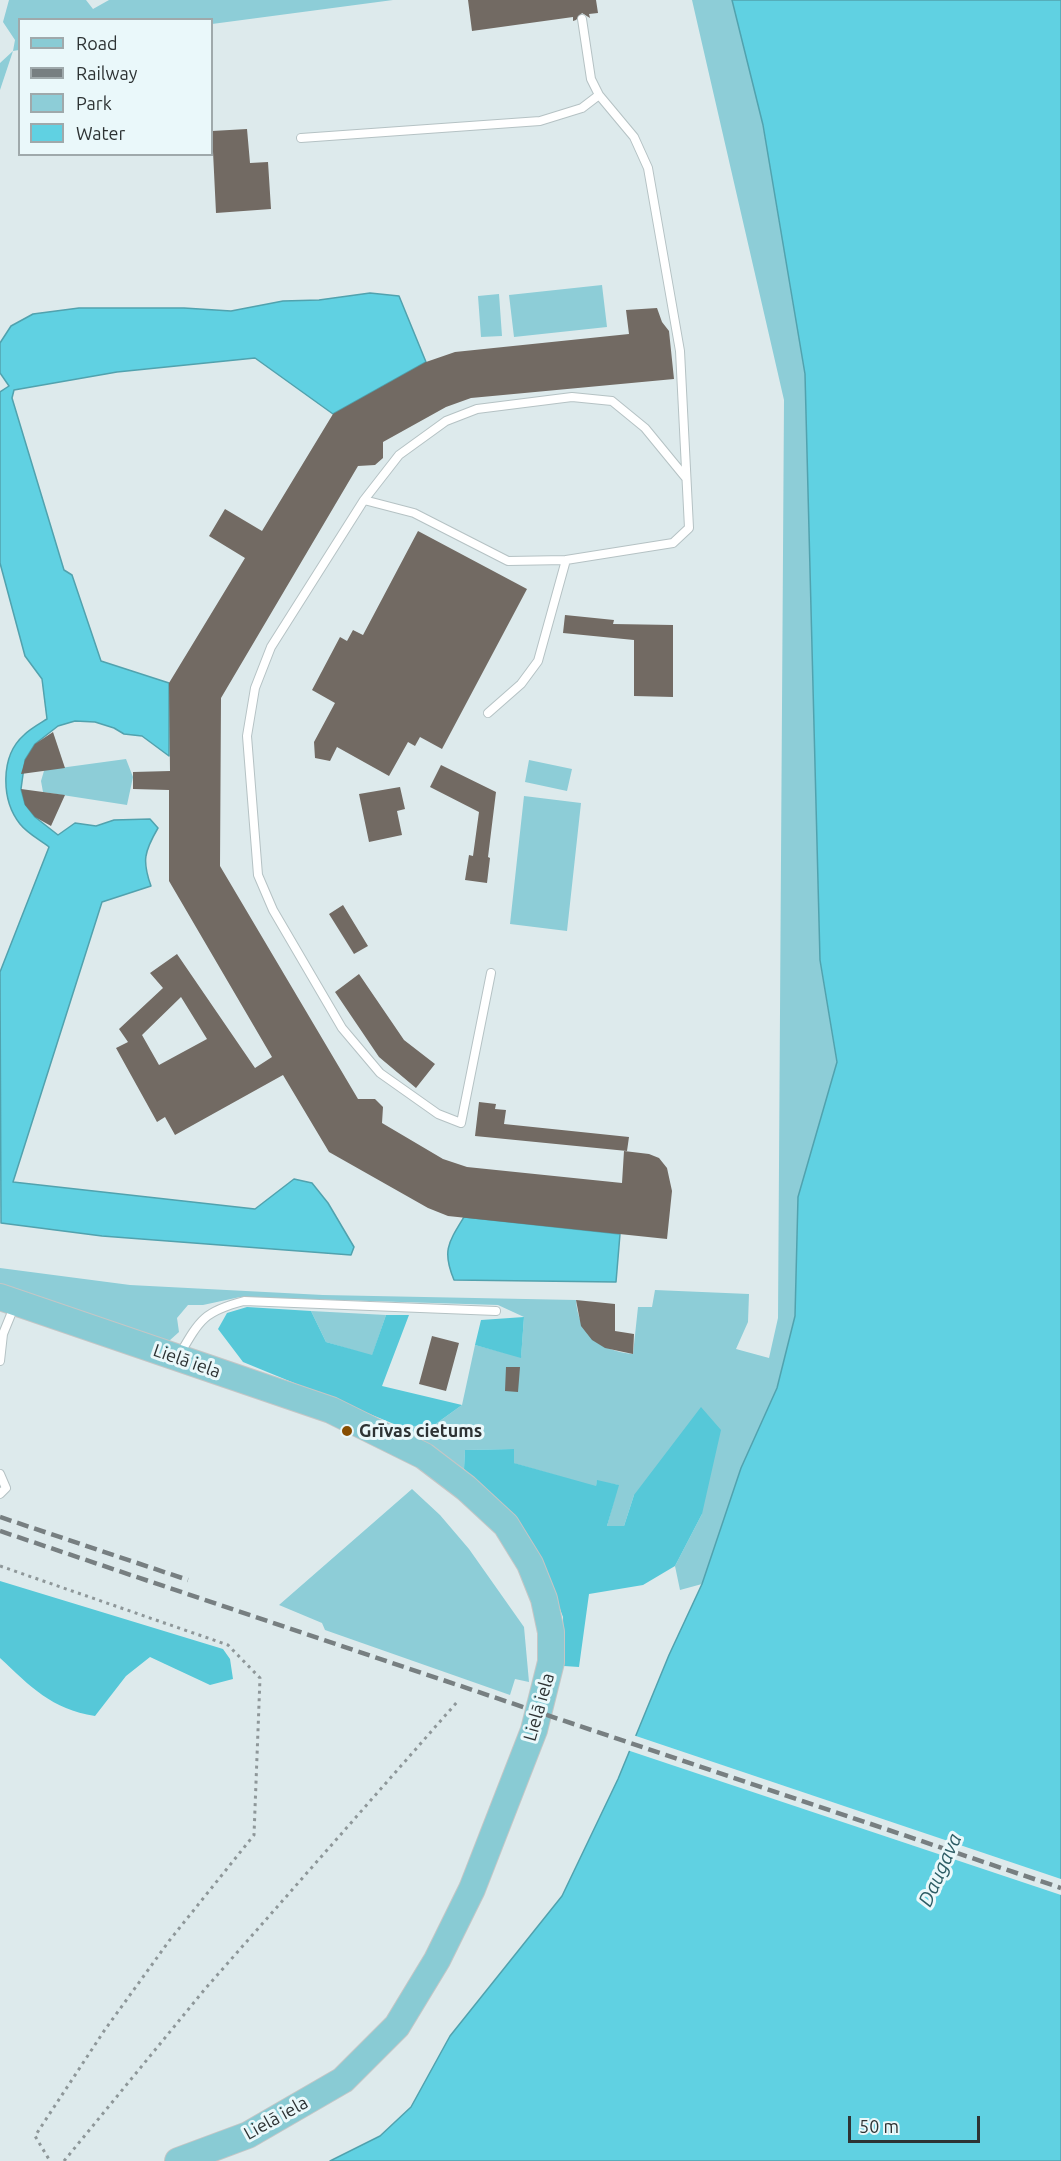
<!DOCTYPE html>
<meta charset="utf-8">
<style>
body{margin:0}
#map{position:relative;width:1061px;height:2161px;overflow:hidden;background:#ddeaec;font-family:Ubuntu,sans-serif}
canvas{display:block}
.legend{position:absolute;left:18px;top:18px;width:195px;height:138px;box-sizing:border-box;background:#eaf8fa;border:2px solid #9fa9ab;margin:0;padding:8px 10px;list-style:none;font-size:18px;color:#2e3334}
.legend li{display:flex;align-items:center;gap:12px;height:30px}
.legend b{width:30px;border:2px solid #9fa9ab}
.scale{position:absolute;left:848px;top:2116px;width:132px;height:27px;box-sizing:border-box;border:3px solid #2e3334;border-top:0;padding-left:8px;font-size:18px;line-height:21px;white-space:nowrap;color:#2e3334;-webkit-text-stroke:4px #eaf8fa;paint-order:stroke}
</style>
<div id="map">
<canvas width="1061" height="2161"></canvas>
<ul class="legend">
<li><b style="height:8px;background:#89cbd4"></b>Road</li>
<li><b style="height:8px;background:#777f81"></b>Railway</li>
<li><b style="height:16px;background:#8dcdd7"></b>Park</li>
<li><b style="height:16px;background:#60d1e2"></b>Water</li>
</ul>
<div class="scale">50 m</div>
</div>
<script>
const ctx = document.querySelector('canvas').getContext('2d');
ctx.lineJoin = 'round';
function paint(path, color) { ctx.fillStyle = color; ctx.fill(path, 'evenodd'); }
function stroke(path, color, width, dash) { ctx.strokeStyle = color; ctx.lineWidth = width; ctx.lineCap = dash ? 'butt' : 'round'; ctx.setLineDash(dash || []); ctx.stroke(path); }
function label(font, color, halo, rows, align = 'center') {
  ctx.font = font + ' Ubuntu,sans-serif'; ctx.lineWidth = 6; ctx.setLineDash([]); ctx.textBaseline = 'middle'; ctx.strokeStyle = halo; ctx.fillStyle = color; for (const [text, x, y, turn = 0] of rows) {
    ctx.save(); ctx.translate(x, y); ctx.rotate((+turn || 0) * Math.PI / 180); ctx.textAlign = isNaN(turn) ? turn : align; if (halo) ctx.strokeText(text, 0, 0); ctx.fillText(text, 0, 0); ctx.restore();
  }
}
paint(new Path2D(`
 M9 0H86L93 9 109 0H393L212 24V20H20L19 50 13 51 0 90V63L13 51 15 40 3 22Z
 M692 0H732L763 125 805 374 820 960 837 1062 798 1197 795 1316 785 1364 777 1388 741 1468 702 1584 680 1590 675 1566 702 1514 634 1495 624 1526H607L618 1485 597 1481 596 1487 513 1463 514 1449 465 1450 464 1469 394 1424 430 1428 462 1405 475 1345 521 1357 524 1317 498 1305 240 1297 203 1305H188L177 1318 179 1332 169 1341H159L0 1285V1268L130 1285 323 1295 576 1300C578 1333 600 1351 633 1354L638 1307H652L655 1290 749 1294 748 1322 736 1349 769 1358 778 1318 784 400Z
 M602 285 607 327 514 337 509 295Z
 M499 294 502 336 481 337 478 296Z
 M126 759 133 777 127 805 43 792 41 781 46 764 60 768Z
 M529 760 572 769 567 791 525 782Z
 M524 796 581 803 567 931 510 924Z
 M311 1311 386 1315 372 1356 326 1342Z
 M412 1489 440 1515 469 1549 524 1627 529 1682 515 1679 510 1695 325 1630 322 1623 279 1605Z`), '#8dcdd7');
paint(new Path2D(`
 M247 1307 311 1311 326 1342 372 1355 386 1315H409L382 1386 462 1405 430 1428 394 1424 243 1362 218 1329 227 1313Z
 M524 1317 521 1358 475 1345 481 1320Z
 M701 1407 721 1430 702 1514 675 1566 643 1585 589 1594 579 1667 564 1666 563 1617 545 1569 514 1518 464 1469 465 1450 514 1449V1463L596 1486 597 1480 619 1485 607 1526H624L634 1495Z
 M0 1581 223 1649 230 1659 233 1679 210 1685 150 1657 126 1676 95 1716C51 1709 31 1687 0 1658Z`), '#56c8d8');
const water = new Path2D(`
 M732 0H1061V2161H330L380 2136 411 2107 450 2036 562 1896 618 1779 669 1655 702 1584 741 1468 777 1388 795 1316 798 1197 837 1062 820 960 805 374 763 125Z
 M370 293 399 296 426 362 333 414 255 358 117 372 14 390 12 398 64 570 72 575 101 661 169 683V756L142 736 124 734 114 728 95 722 75 721 58 726 35 744 25 760 21 789 25 804 35 817 58 835 75 823 96 826 114 820 150 819 158 828C144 852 142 861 151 886L102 902 13 1182 255 1209 294 1179 312 1183 328 1203 354 1247 351 1255 102 1236 1 1223 0 972 49 847C40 840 27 833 20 824 1 800 0 756 24 735 30 729 39 724 47 719L42 679 25 656 0 563V392L9 386 0 373V343L11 326 33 314 79 308H184L231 311 283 301 319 300Z
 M464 1217 620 1234 616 1282 454 1280C442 1251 448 1243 464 1217Z`);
paint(water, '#60d1e2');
stroke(water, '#51a2ae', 1.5);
paint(new Path2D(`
 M633 1735 1061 1879V1895L627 1750Z`), '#ddeaec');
paint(new Path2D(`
 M468 0H596L598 13 589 14 590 18 582 13 576 20 573 21V17L472 31Z
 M247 129 250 163 268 162 271 209 216 213 212 131Z
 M657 308 662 322 669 331 674 379 471 398 446 407 383 442V458L375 465 358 466 221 698 220 866 358 1099H375L383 1107 382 1123 443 1159 467 1167 622 1183 624 1151 649 1154 659 1158 667 1168 672 1191 667 1239 448 1216 428 1208 329 1152 283 1075 175 1135 165 1117 157 1122 116 1048 128 1042 119 1029 163 988 150 973 177 954 255 1068 272 1057 169 881V790L133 789V772L170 771 169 683 245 558 209 536 225 509 262 531 333 414 426 362 455 352 629 334 626 310ZM181 997 207 1039 159 1065 142 1035Z
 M418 531 527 589 442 749 420 737 415 746 408 742 389 776 337 747 330 761 315 758 314 742 335 703 312 690 340 637 347 641 353 630 363 635Z
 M565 615 614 620 613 624 673 625V697L634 696V640L563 633Z
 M53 732 65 768 21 774 25 760 35 744Z
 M441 765 496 792 488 857 490 858 487 883 465 880 469 855 473 856 479 812 430 787Z
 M400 787 405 809 397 811 402 835 369 842 359 794Z
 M21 789 65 795 51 826 35 817 25 805Z
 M343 905 368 946 354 954 329 914Z
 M359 974 404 1040 435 1064 416 1088 379 1057 335 992Z
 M479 1102 496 1104 495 1109 506 1110 504 1124 629 1137 627 1151 475 1136Z
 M576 1300 615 1304V1331L634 1334 633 1354 605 1348 592 1340 581 1326Z
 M432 1336 459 1343 446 1391 419 1384Z
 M506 1367H520L518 1392 505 1391Z`), '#726a63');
const lane = new Path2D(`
 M301 138 540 121 582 108 599 95
 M364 500 414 513 508 561 566 560
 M488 713 521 684 538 661 566 560 673 543 689 528 680 351 648 168 634 137 599 95 591 79 582 19
 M491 973 461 1123 438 1114 380 1073 342 1028 273 910 258 875 247 736 255 688 271 647 364 500 399 455 446 421 477 409 572 397 612 401 645 428 686 478
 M180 1354C200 1319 205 1311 244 1301L496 1311
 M0 1361 3 1334 14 1307
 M0 1474 6 1488 0 1494`);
const primary = new Path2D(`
 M0 1297 331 1410 424 1456 466 1488 506 1525 530 1564 544 1599 551 1632V1662L534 1730 472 1889 437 1960 397 2026 343 2080 248 2135 178 2161`);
stroke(lane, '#b5c2c4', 10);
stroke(primary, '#c4c6c6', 28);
stroke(new Path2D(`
 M0 1566 228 1645 260 1678 254 1835 169 1941 104 2031 35 2136 50 2161
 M64 2161 205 1989 458 1701`), '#8e9799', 3, [3, 4.5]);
stroke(lane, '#fff', 8);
stroke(primary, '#89cbd4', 26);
stroke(new Path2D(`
 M0 1517 188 1580
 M0 1531 1061 1888`), '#777f81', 4.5, [12, 6]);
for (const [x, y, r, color] of [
 [347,1431,6,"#874e02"]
]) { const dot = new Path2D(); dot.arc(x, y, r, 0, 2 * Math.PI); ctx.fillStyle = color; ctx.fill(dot); stroke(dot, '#eaf8fa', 2); }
label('18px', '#2e3334', '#eaf8fa', [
 ["Lielā iela",187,1361,19],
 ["Lielā iela",539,1707,-74],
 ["Lielā iela",276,2118,-29]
]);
label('bold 18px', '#2e3334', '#eaf8fa', [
 ["Grīvas cietums",359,1431]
], 'left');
label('italic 20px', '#2d5d65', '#eaf8fa', [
 ["Daugava",940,1870,-66]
]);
</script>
